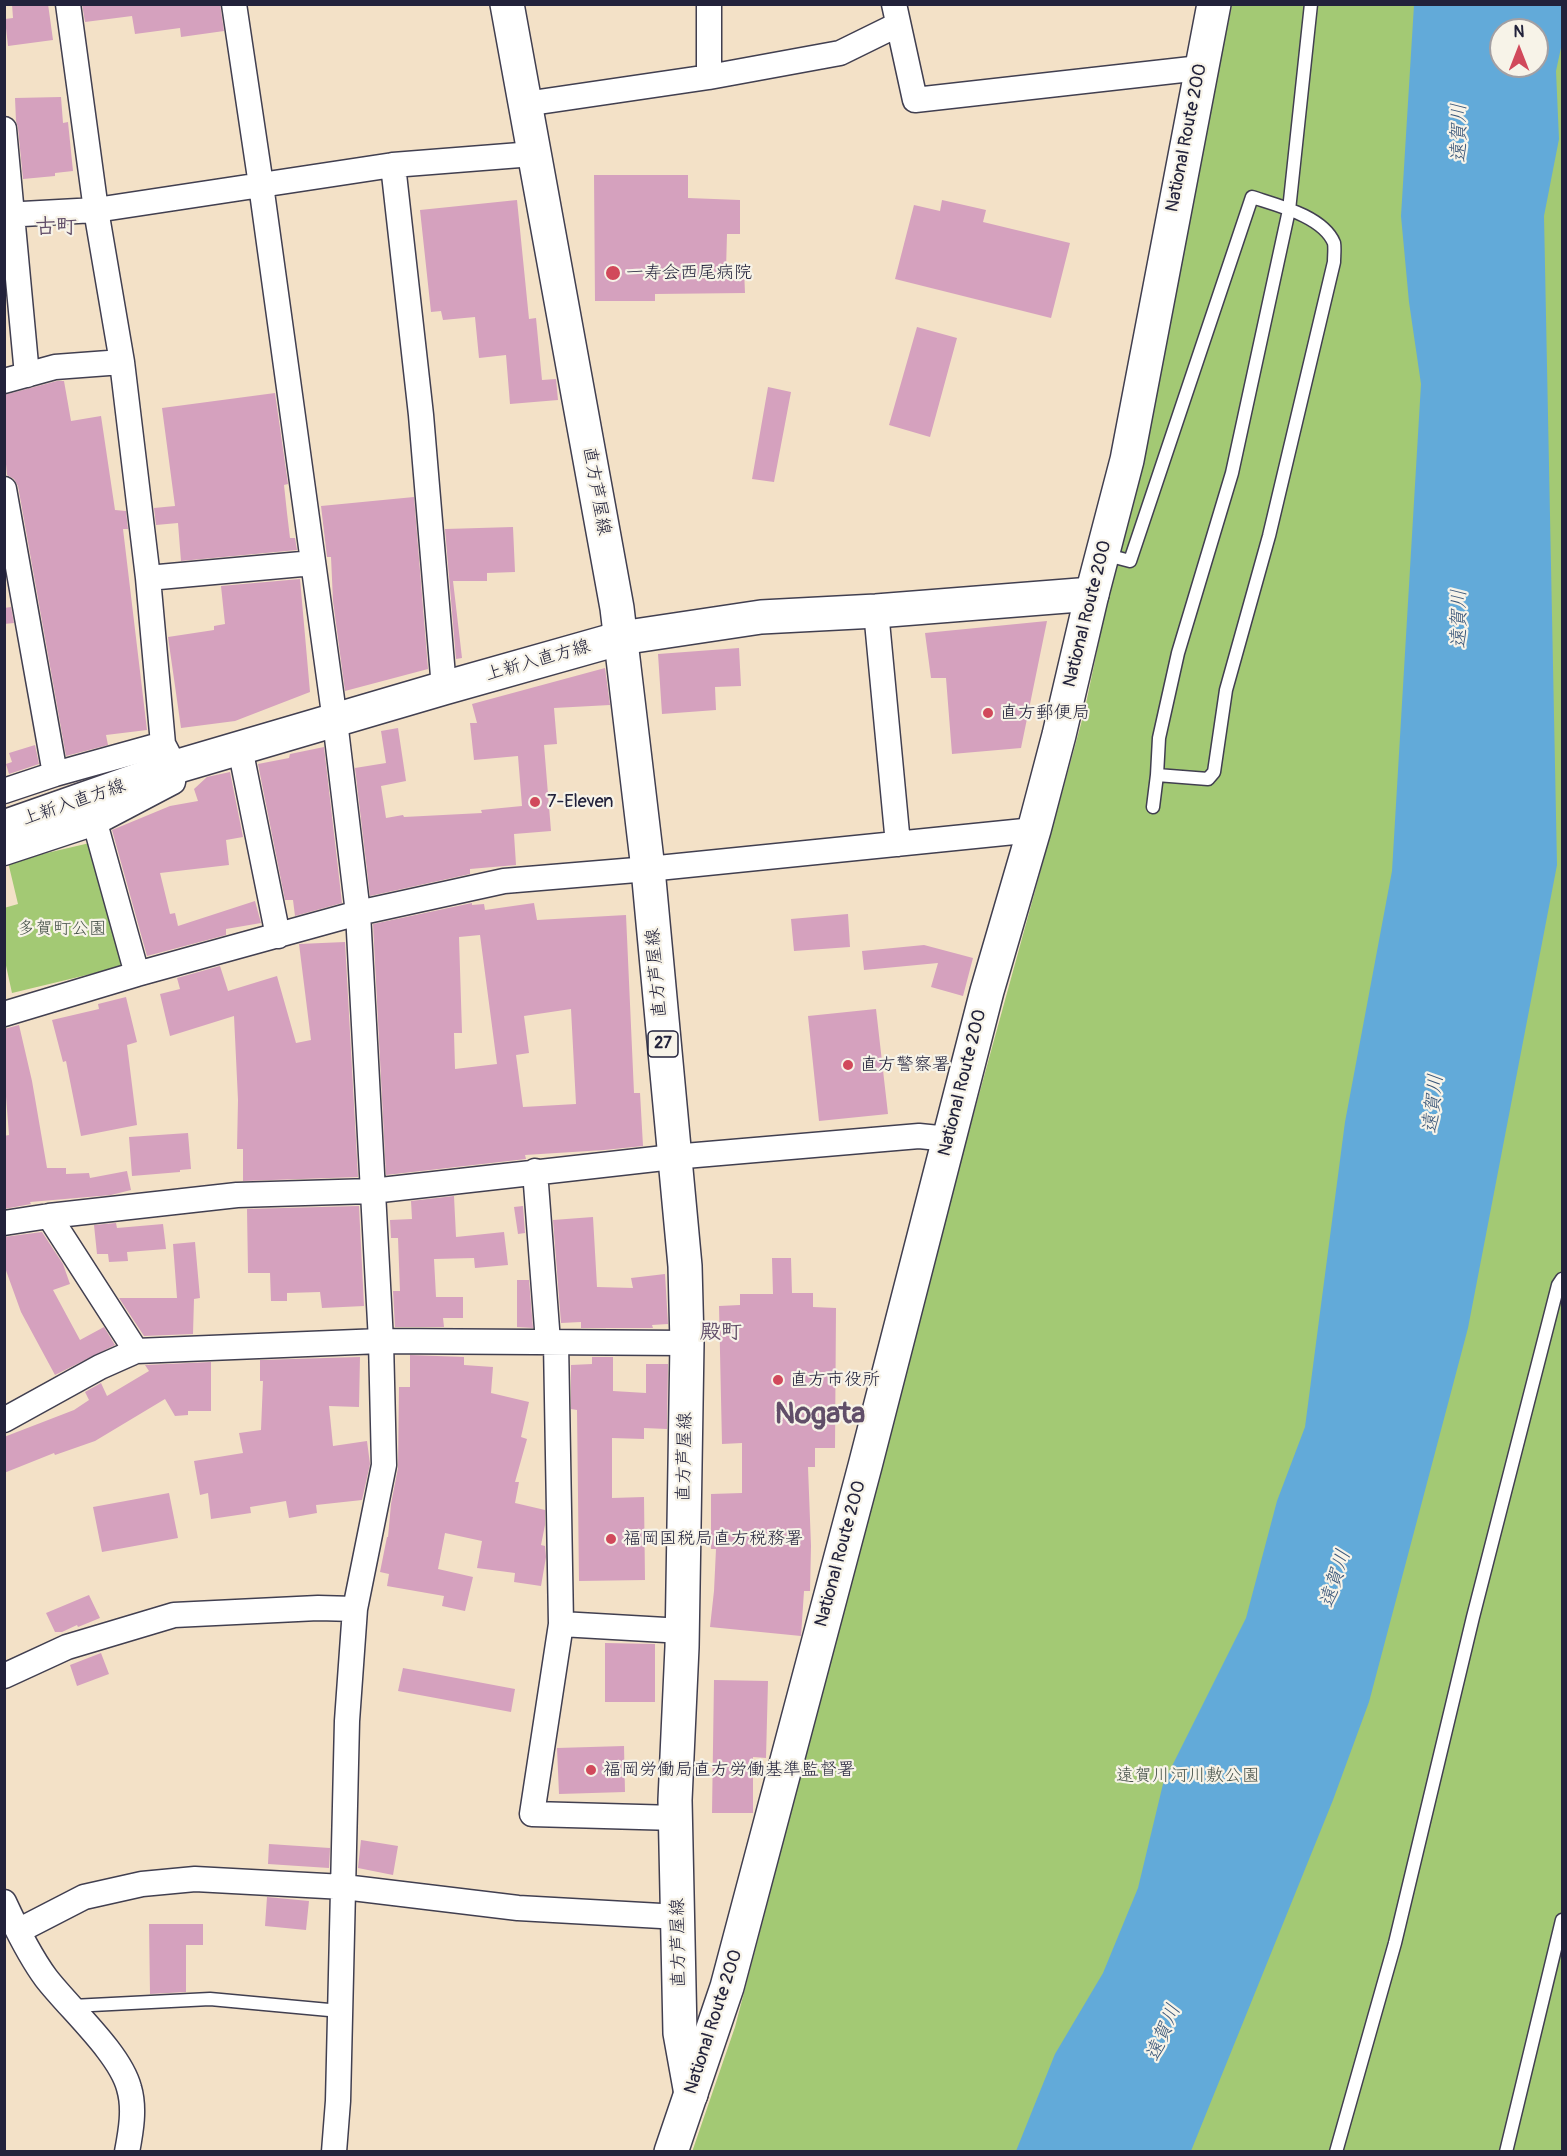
<!DOCTYPE html>
<meta charset="utf-8">
<style>
body{margin:0}
#map{position:relative;width:1567px;height:2156px;overflow:hidden;background:#f3e1c7;font-family:Pangolin,sans-serif}
canvas{display:block}
.frame{position:absolute;inset:0;border:6px solid #22223b;pointer-events:none}
.north{position:absolute;left:1489px;top:18px;width:60px;height:60px;box-sizing:border-box;background:#f7f3e8;border:2px solid #a29fa3;border-radius:50%;rotate:0deg;font-size:16px;font-weight:700;line-height:24px;text-align:center;color:#22223b}
.north::after{content:'';display:block;margin:auto;width:21px;height:27px;background:#d1495b;clip-path:polygon(50% 0,100% 100%,50% 72%,0 100%)}
</style>
<div id="map">
<canvas width="1567" height="2156"></canvas>
<div class="frame"></div>
<div class="north">N</div>
</div>
<script>
const ctx = document.querySelector('canvas').getContext('2d');
ctx.lineJoin = 'round';
function paint(path, color) { ctx.fillStyle = color; ctx.fill(path, 'evenodd'); }
function stroke(path, color, width, dash) { ctx.strokeStyle = color; ctx.lineWidth = width; ctx.lineCap = dash ? 'butt' : 'round'; ctx.setLineDash(dash || []); ctx.stroke(path); }
function label(font, color, halo, rows, align = 'center') {
  ctx.font = font + ' Pangolin,"Klee One",sans-serif'; ctx.lineWidth = 4.5; ctx.setLineDash([]); ctx.textBaseline = 'middle'; ctx.strokeStyle = halo; ctx.fillStyle = color; for (const [text, x, y, turn = 0] of rows) {
    ctx.save(); ctx.translate(x, y); ctx.rotate((+turn || 0) * Math.PI / 180); ctx.textAlign = isNaN(turn) ? turn : align; if (halo) ctx.strokeText(text, 0, 0); ctx.fillText(text, 0, 0); ctx.restore();
  }
}
paint(new Path2D(`
 M1232 5H1562V2151L692 2152 735 2027 966 1142 1084 713ZM1501 30H1537V66H1501Z
 M94 842 124 966 12 993 5 961 4 908 18 904 8 862Z`), '#a3c974');
paint(new Path2D(`
 M1414 5H1562V43L1556 71 1559 139 1544 216 1557 865 1468 1328 1369 1702 1333 1800 1191 2151H1016L1055 2054 1103 1973 1138 1888 1163 1784 1246 1618 1277 1501 1305 1427 1345 1122 1392 871 1421 384 1409 302 1401 216ZM1501 30H1537V66H1501Z`), '#62aad9');
paint(new Path2D(`
 M12 4H48L53 40 8 46 5 19 13 18Z
 M82 4H220L224 31 181 37 180 28 135 34 132 16 85 22Z
 M61 97 63 123 68 122 73 171 55 173V176L23 179 18 128 16 121 15 98Z
 M594 175H688V198L740 200V234H727L726 270H744L745 293 655 294V301H595Z
 M517 200 529 319 536 318 542 380 556 379 558 400 510 404 506 355 479 358 475 317 443 320 441 311 431 312 420 210Z
 M942 200 986 210 983 222 1070 243 1051 318 895 279 914 205 940 211Z
 M917 327 957 338 930 437 889 425Z
 M57 381H64L71 421 101 416 115 510 126 511 128 529H123L147 730 106 735 108 745 66 756 18 486 14 479 7 475 4 442V395Z
 M768 387 791 392 774 482 752 479Z
 M275 393 288 484 284 485 287 513 290 538H295L297 550 181 561 178 523 156 525 154 508 175 506 162 408Z
 M414 497 428 669 345 691 333 601 331 557H327L321 506Z
 M513 527 515 572 487 573V581H453L462 658 456 659 445 529Z
 M300 579 310 692 235 721 181 728 168 637 214 630V626L225 624 221 586Z
 M11 607 14 623 4 624V608Z
 M1047 621 1021 748 952 754 946 678H931L925 633Z
 M739 648 741 686 715 687 716 710 662 714 658 654Z
 M605 668 610 705 554 708 557 744 544 745 551 831 514 834 516 865 470 869V874L370 896 355 768 386 763 381 731 398 728 406 781 381 786 386 818 403 815 404 817 482 813 481 810 522 806 518 756 474 760 470 723H477L472 704Z
 M35 745 39 764 9 774 6 764 12 762 9 753Z
 M324 747 342 903 295 916 293 900H285L258 764 289 758 290 754Z
 M230 772 243 837 226 840 229 865 160 873 170 914 175 913 178 926 255 901 261 923 226 929V935L147 956 112 830 170 806 198 801 194 789 207 777Z
 M472 903V905L484 904 485 910 534 903 537 920 626 915 634 1093H640L643 1146 604 1150 525 1155 526 1159 386 1175 373 924ZM480 935 497 1064 455 1069 454 1033H462L459 937ZM571 1009 576 1104 523 1107 516 1055 529 1053 524 1016Z
 M848 914 850 947 794 951 791 919Z
 M345 942 358 1177 243 1181V1149H237L238 1100 234 1016 170 1036 160 994 180 989 177 978 220 966 228 991 277 976 296 1043 311 1040 299 944Z
 M924 945 973 958 963 996 931 987 938 963 864 970 862 951Z
 M126 997 137 1042 127 1045 137 1125 81 1136 66 1061 63 1062 52 1020 99 1009 98 1004Z
 M876 1009 888 1114 819 1121 808 1016Z
 M19 1025 32 1081 47 1168H66V1174L89 1173 90 1178 127 1171 131 1190 111 1195 30 1202 31 1204 4 1209V1136L9 1135 4 1071V1029Z
 M188 1133 191 1169 180 1170V1172L132 1176 129 1137Z
 M454 1196 456 1237 504 1232 508 1265 475 1268 474 1258 434 1259 436 1297H463V1318H443L444 1327H395L393 1291H400L398 1238H391L390 1220 412 1219 411 1201Z
 M359 1206 364 1306 322 1308 320 1292 287 1293V1301H271L270 1273H248L247 1209Z
 M523 1206 525 1233 518 1234 514 1207Z
 M593 1217 597 1287 633 1288 631 1278 665 1274 668 1324 652 1325 653 1328H581V1322L561 1323 553 1220Z
 M116 1223 117 1228 163 1224 166 1249 127 1252 128 1261 109 1262 108 1254H97L94 1225Z
 M42 1232 63 1264 70 1284 53 1290 80 1340 104 1327 115 1345 55 1375 21 1312 4 1265V1237Z
 M195 1242 200 1298 194 1299 193 1334 144 1336 119 1298H177L173 1244Z
 M772 1258H791L792 1293H813V1307L836 1308 835 1448H815V1467H808L811 1546 810 1591H804L801 1636 710 1627 714 1591 716 1549H711V1494L742 1493V1443L722 1444 719 1306 740 1305V1294H773Z
 M517 1280H529L533 1328 517 1327Z
 M410 1355 464 1357V1365L493 1367 491 1393 529 1402 521 1437 527 1439 515 1482H519L515 1503 545 1510V1525L541 1545 545 1546 546 1557 541 1586 514 1582 515 1573 477 1568 482 1541 445 1533 438 1569 473 1577 465 1611 442 1606 444 1596 387 1586 389 1574 380 1572 387 1537H388L391 1504 398 1468 399 1387H410Z
 M360 1357 359 1407 329 1406 333 1446 367 1441 370 1464 362 1500 316 1505 317 1513 289 1518 286 1501 250 1507 251 1513 211 1519 208 1493 200 1495 194 1461 243 1453 239 1433 261 1430 263 1381H260V1360Z
 M592 1357H613V1391L646 1393V1364H668L667 1429 644 1428V1439L612 1438V1498L644 1497 645 1580 579 1581 577 1410 571 1409V1365L592 1364Z
 M211 1362V1411H188V1415L175 1416 165 1399 95 1441 55 1455 54 1453 4 1473V1437L74 1410 89 1400 85 1392 101 1383 107 1396 149 1371 145 1365Z
 M169 1493 178 1538 102 1552 93 1507Z
 M89 1595 100 1618 78 1627 77 1625 62 1632H55L46 1613Z
 M605 1643 655 1644V1702H605Z
 M101 1653 109 1674 77 1686 70 1665Z
 M403 1668 515 1689 511 1712 398 1691Z
 M714 1680 768 1681 766 1758 753 1757V1813H712Z
 M624 1746 625 1792 559 1794 557 1748Z
 M361 1840 398 1846 393 1875 358 1868Z
 M269 1844 330 1848 329 1868 268 1864Z
 M267 1897 309 1901 306 1930 265 1926Z
 M149 1924H203V1945H186V1992L150 1994Z`), '#d5a1be');
const service = new Path2D(`
 M1103 554 1130 561 1252 197C1276 205 1323 216 1334 243 1335 248 1334 256 1334 262L1269 536 1226 690 1214 772 1208 779 1157 775
 M1153 807 1157 775 1159 738 1178 653 1232 473 1289 210 1311 4
 M72 2006 210 1999 340 2011
 M1336 2152 1395 1943 1473 1617 1558 1285 1562 1279
 M1506 2152 1562 1920`);
const minor = new Path2D(`
 M234 4 261 185 335 721 358 913 381 1341 384 1465 355 1609 347 1721 338 2101 334 2152
 M894 4 915 100 1200 68
 M709 77V4
 M525 104 709 77 840 53 897 25
 M4 129 27 375
 M393 165 421 415 444 688
 M4 215 96 210 393 165 533 154
 M4 381 55 367 122 362
 M4 489 55 774
 M148 578 313 563
 M876 611 898 844
 M240 748 278 936
 M4 791 55 774 163 744
 M95 823 137 974
 M4 853 95 823 173 782 175 767 163 744 148 578 122 362 96 210 68 4
 M4 1014 137 974 358 913 504 881 648 869 1034 830
 M535 1171 548 1342
 M49 1216 136 1351
 M4 1223 49 1216 237 1195 372 1191 673 1157 919 1136 949 1139
 M556 1342 561 1624 532 1814 676 1818
 M4 1420 100 1367 136 1351 381 1341 687 1343
 M561 1624 683 1631
 M4 1676 67 1647 174 1615 318 1608 355 1609
 M4 1902C16 1928 29 1955 46 1978 69 2008 120 2053 129 2088 135 2108 131 2131 127 2152
 M18 1931 84 1897 142 1884 195 1879 344 1887 518 1908 679 1917`);
const secondary = new Path2D(`
 M4 827 175 767 444 688 621 638 761 617 876 611 1092 594`);
const primary = new Path2D(`
 M507 4 617 608 648 869 685 1266 687 1343 682 1647 675 1800 680 2033 691 2094`);
const trunk = new Path2D(`
 M671 2152 727 1987 865 1466 987 991 1034 830 1059 735 1092 594 1127 460 1214 4`);
stroke(service, '#413f50', 15);
stroke(minor, '#413f50', 27);
stroke(secondary, '#413f50', 36);
stroke(primary, '#413f50', 36);
stroke(trunk, '#413f50', 36);
stroke(service, '#fff', 12);
stroke(minor, '#fff', 24);
stroke(secondary, '#fff', 33);
stroke(primary, '#fff', 33);
stroke(trunk, '#fff', 33);
for (const [x, y, r, color] of [
 [613,273,8,"#d1495b"],
 [988,713,6,"#d1495b"],
 [535,802,6,"#d1495b"],
 [848,1065,6,"#d1495b"],
 [778,1380,6,"#d1495b"],
 [611,1539,6,"#d1495b"],
 [591,1770,6,"#d1495b"]
]) { const dot = new Path2D(); dot.arc(x, y, r, 0, 2 * Math.PI); ctx.fillStyle = color; ctx.fill(dot); stroke(dot, '#f7f3e8', 2); }
for (const [x, y, w] of [
 [663,1044,30]
]) { const box = new Path2D(); box.roundRect(x - w / 2, y - 13, w, 26, 4.5); ctx.fillStyle = '#f7f3e8'; ctx.fill(box); stroke(box, '#22223b', 1.5); }
label('bold 16px', '#22223b', null, [
 ["27",663,1044]
]);
label('18px', '#22223b', '#f7f3e8', [
 ["National Route 200",1187,138,-79],
 ["直方芦屋線",596,491,80],
 ["National Route 200",1088,614,-76],
 ["上新入直方線",538,661,-16],
 ["上新入直方線",74,803,-19],
 ["直方芦屋線",657,973,-95],
 ["National Route 200",963,1083,-76],
 ["直方芦屋線",685,1457,-89],
 ["National Route 200",841,1554,-75],
 ["直方芦屋線",679,1943,-91],
 ["National Route 200",714,2022,-72]
]);
label('18px', '#22223b', '#f7f3e8', [
 ["一寿会西尾病院",626,273],
 ["直方郵便局",1000,713],
 ["7-Eleven",547,802],
 ["直方警察署",860,1065],
 ["直方市役所",790,1380],
 ["福岡国税局直方税務署",623,1539],
 ["福岡労働局直方労働基準監督署",603,1770]
], 'left');
label('18px', '#49544c', '#f7f3e8', [
 ["多賀町公園",62,929],
 ["遠賀川河川敷公園",1188,1776]
]);
label('italic 20px', '#3c587a', '#f7f3e8', [
 ["遠賀川",1460,133,-90],
 ["遠賀川",1460,619,-90],
 ["遠賀川",1434,1104,-84],
 ["遠賀川",1336,1579,-72],
 ["遠賀川",1164,2033,-67]
]);
label('bold 21px', '#614e69', '#f7f3e8', [
 ["古町",56,228],
 ["殿町",721,1333]
]);
label('bold 30px', '#614e69', '#f7f3e8', [
 ["Nogata",820,1415]
]);
</script>
